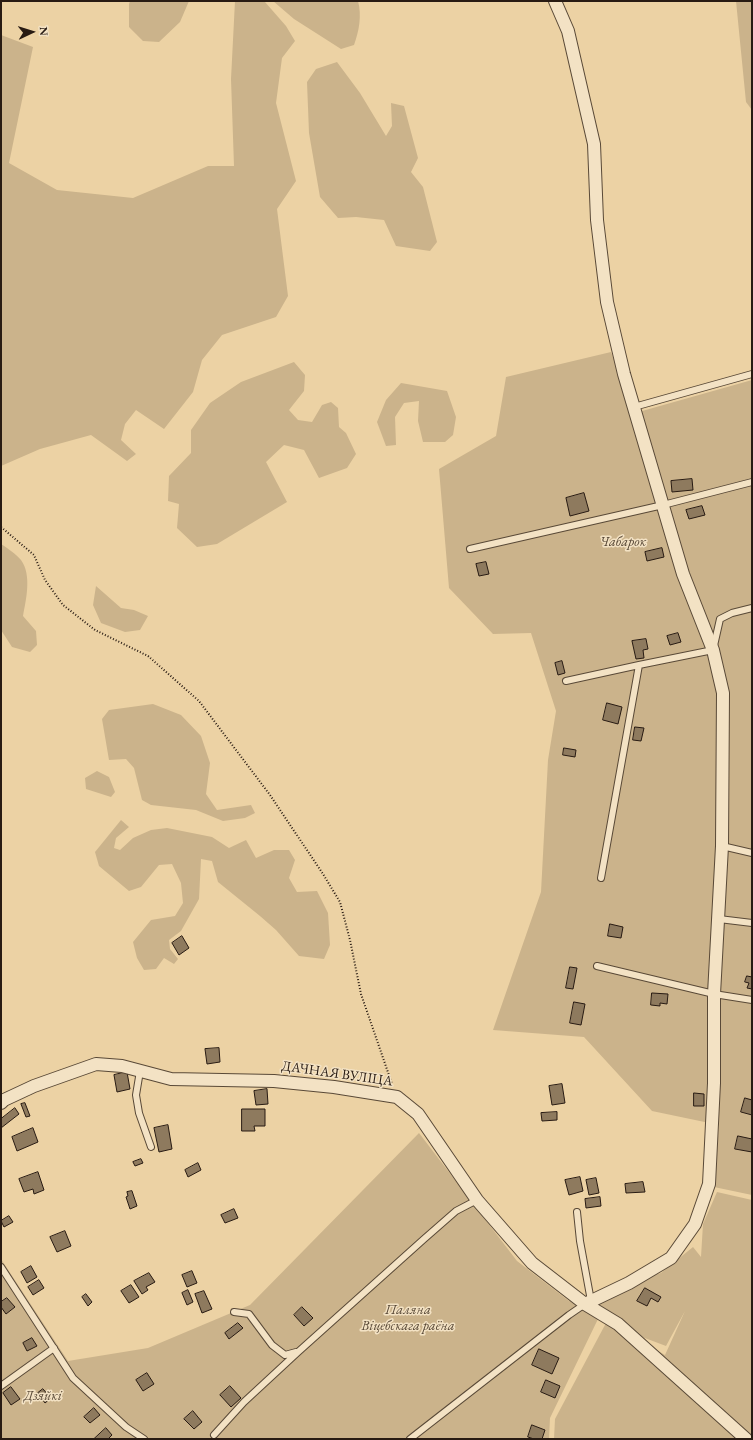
<!DOCTYPE html>
<meta charset="utf-8">
<style>
body{margin:0}
#map{position:relative;width:753px;height:1440px;overflow:hidden;background:#ecd2a4;font-family:"EB Garamond",serif}
canvas{display:block}
.frame{position:absolute;inset:0;border:2px solid #281b13;pointer-events:none}
.north{position:absolute;left:12px;top:12px;width:40px;height:40px;-webkit-text-stroke:3px #f3e2c4;paint-order:stroke;rotate:86deg;font-size:11px;font-weight:700;line-height:16px;text-align:center;color:#281b13}
.north::after{content:'';display:block;margin:auto;width:14px;height:18px;background:#281b13;clip-path:polygon(50% 0,100% 100%,50% 72%,0 100%)}
</style>
<div id="map">
<canvas width="753" height="1440"></canvas>
<div class="frame"></div>
<div class="north">N</div>
</div>
<script>
const ctx = document.querySelector('canvas').getContext('2d');
ctx.lineJoin = 'round';
function paint(path, color) { ctx.fillStyle = color; ctx.fill(path, 'evenodd'); }
function stroke(path, color, width, dash) { ctx.strokeStyle = color; ctx.lineWidth = width; ctx.lineCap = dash ? 'butt' : 'round'; ctx.setLineDash(dash || []); ctx.stroke(path); }
function label(font, color, halo, rows, align = 'center') {
  ctx.font = font + ' "EB Garamond",serif'; ctx.lineWidth = 3; ctx.setLineDash([]); ctx.textBaseline = 'middle'; ctx.strokeStyle = halo; ctx.fillStyle = color; for (const [text, x, y, turn = 0] of rows) {
    ctx.save(); ctx.translate(x, y); ctx.rotate((+turn || 0) * Math.PI / 180); ctx.textAlign = isNaN(turn) ? turn : align; if (halo) ctx.strokeText(text, 0, 0); ctx.fillText(text, 0, 0); ctx.restore();
  }
}
paint(new Path2D(`
 M130 1H189L180 22 159 42 143 41 129 27V4Z
 M235 1H262L265 2 286 26 295 41 282 58 276 103 296 181 277 209 288 296 276 317 222 335 202 360 193 392 164 429 136 410 125 424 121 440 136 454 127 461 91 435 40 449 1 466V35L33 47 9 163 57 190 133 198 208 166H234L231 79Z
 M273 1H358C362 16 359 31 354 45L341 49 294 19Z
 M736 1H752V110L746 102Z
 M337 62 360 93 386 136 392 126 391 103 404 106 418 158 411 172 423 187 437 242 430 251 396 246 384 220 356 217 338 218 320 197 309 133 307 82 316 69Z
 M611 352 635 413 752 380V1195L714 1187 719 1125 652 1111 584 1037 493 1030 541 892 548 760 556 711 531 633 493 634 449 588 439 469 496 436 506 377Z
 M294 362 305 375 304 391 289 410 298 420 312 422 322 405 331 402 338 408 339 427 346 433 356 454 347 468 319 478 304 450 284 445 266 462 287 502 217 544 197 547 177 528 179 504 168 501 169 476 191 453V430L210 403 241 382Z
 M401 383 447 391 456 417 453 435 445 442H423L418 421 419 401 404 403 395 417 396 445 386 446 377 422 386 400Z
 M1 544C7 548 16 554 21 560 32 575 26 600 23 616L36 631 37 645 30 652 12 647 1 630Z
 M96 586 121 608 134 610 148 616 140 630 125 632 101 623 93 605Z
 M153 704 181 715 201 736 210 763 206 794 217 810 251 805 255 813 245 818 223 821 196 810 151 805 142 800 134 768 126 759 109 760 102 719 109 710Z
 M97 771 109 777 115 792 111 797 86 789 85 778Z
 M121 820 129 827 116 838 114 848 120 850 133 838 151 830 167 828 212 837 229 848 246 840 256 858 274 850H289L295 860 289 878 297 892 317 891 328 913 330 945 324 959 299 956 276 930 260 916 218 882 212 861 201 859 199 899 181 931 169 940 170 949 178 959 174 964 164 958 156 969 144 970 137 958 133 942 151 920 175 916 183 903 181 883 172 864 159 865 141 887 129 891 99 866 95 852Z
 M419 1133 517 1261 569 1301 661 1273 693 1247 701 1257 703 1224 717 1192 752 1200V1439H554L555 1419 606 1323 598 1319 550 1418 549 1439H1V1259L68 1361 148 1348 250 1305ZM685 1311 665 1355 621 1329 666 1346Z`), '#cbb38b');
const building = new Path2D(`
 M692 479 693 490 672 492 671 481Z
 M584 493 589 511 570 516 566 498Z
 M702 506 705 515 689 519 686 510Z
 M662 548 664 557 647 561 645 552Z
 M486 562 489 574 479 576 476 564Z
 M678 633 681 642 670 645 667 636Z
 M646 639 648 649 643 650 644 658 636 659 632 641Z
 M562 661 565 673 558 675 555 663Z
 M607 703 622 707 618 724 603 720Z
 M635 727 644 728 641 741 633 740Z
 M564 748 576 750 575 757 563 755Z
 M610 924 623 927 621 938 608 936Z
 M182 936 189 948 179 955 172 943Z
 M570 967 577 968 573 989 566 988Z
 M747 976 752 977V989L747 988 749 983 745 982Z
 M652 993 668 994 667 1004 660 1003V1006L651 1005Z
 M574 1002 585 1004 581 1025 570 1023Z
 M219 1048 220 1062 207 1064 205 1049Z
 M127 1072 130 1089 117 1092 114 1075Z
 M562 1084 565 1103 552 1105 549 1086Z
 M267 1089 268 1104 256 1105 254 1091Z
 M694 1093 704 1094V1106H694Z
 M745 1098 752 1100V1115L741 1112Z
 M25 1103 30 1116 26 1117 21 1104Z
 M15 1108 19 1114 1 1128V1119Z
 M242 1109H265V1126H254L255 1131H242Z
 M557 1112V1120L542 1121 541 1113Z
 M168 1125 172 1149 159 1152 154 1128Z
 M33 1128 38 1142 17 1151 12 1137Z
 M738 1136 752 1139V1152L735 1149Z
 M141 1159 143 1163 135 1166 133 1162Z
 M198 1163 201 1170 188 1177 185 1170Z
 M38 1172 44 1190 34 1194 33 1189 24 1192 19 1179Z
 M580 1177 583 1191 569 1195 565 1180Z
 M596 1178 599 1193 589 1195 586 1180Z
 M643 1182 645 1192 626 1193 625 1184Z
 M132 1191 137 1206 130 1209 126 1197 128 1196 127 1192Z
 M600 1197 601 1206 586 1208 585 1199Z
 M234 1209 238 1218 225 1223 221 1215Z
 M9 1216 13 1222 4 1227 1 1221Z
 M65 1231 71 1246 57 1252 50 1237Z
 M31 1266 37 1277 27 1283 21 1272Z
 M192 1271 197 1283 187 1287 182 1275Z
 M149 1273 155 1282 146 1287 148 1290 142 1294 134 1281Z
 M39 1280 44 1288 33 1295 28 1287Z
 M131 1285 139 1297 129 1303 121 1291Z
 M645 1288 661 1297 658 1302 651 1298 647 1306 637 1301Z
 M188 1290 193 1302 187 1305 182 1293Z
 M204 1291 212 1309 202 1313 195 1294Z
 M86 1294 92 1302 88 1306 82 1297Z
 M7 1298 15 1307 6 1314 1 1307V1302Z
 M302 1307 313 1318 304 1326 294 1315Z
 M238 1323 243 1328 229 1339 225 1333Z
 M32 1338 37 1346 27 1351 23 1343Z
 M539 1349 559 1358 552 1374 532 1365Z
 M147 1373 154 1384 143 1391 136 1380Z
 M546 1380 560 1386 555 1398 541 1392Z
 M230 1386 241 1398 231 1407 220 1395Z
 M11 1387 20 1399 11 1405 3 1393Z
 M43 1389 51 1398 45 1403 38 1393Z
 M94 1408 100 1415 90 1423 84 1417Z
 M193 1411 202 1422 194 1429 184 1419Z
 M532 1425 545 1430 542 1439H534L528 1437Z
 M106 1428 112 1435 108 1439H94Z`);
paint(building, '#8e7a5e');
stroke(building, '#281b13', 1);
const service = new Path2D(`
 M634 407 752 374
 M470 549 663 505 752 482
 M566 681 639 665
 M722 846 752 853
 M601 878 639 665 713 650 720 619 732 613 752 608
 M719 919 752 923
 M597 966 714 994 752 1000
 M140 1071 136 1095 139 1113 151 1147
 M577 1212 580 1241 591 1301
 M1 1267 73 1378 126 1427 144 1439
 M234 1312 249 1314 272 1345 285 1355 296 1352
 M1 1386 54 1348
 M214 1435 244 1402 298 1352 424 1239 456 1211 477 1200
 M410 1439 569 1315 585 1304`);
const minor = new Path2D(`
 M555 1 568 31 594 144 597 220 607 302 624 374 683 574 713 650 723 693 722 846 714 994V1083L709 1184 695 1224 671 1258 629 1283 585 1304
 M1 1103 4 1100 34 1086 96 1064 122 1066 171 1079 274 1081 334 1087 397 1097 418 1114 477 1200 532 1263 585 1304 618 1324 746 1439`);
stroke(service, '#594937', 8);
stroke(minor, '#594937', 14);
stroke(new Path2D(`
 M1 527 34 555 45 580 63 605 95 630 148 656 199 701 270 795 323 874 340 902 350 940 361 994 392 1084`), '#281b13', 2, [1, 2]);
stroke(service, '#f3e2c4', 6);
stroke(minor, '#f3e2c4', 12);
label('italic 14px', '#594937', '#f3e2c4', [
 ["Чабарок",623,542],
 ["Паляна",408,1310],
 ["Віцебскага раёна",408,1326],
 ["Дзяйкі",43,1396]
]);
label('14px', '#281b13', '#f3e2c4', [
 ["ДАЧНАЯ ВУЛІЦА",337,1074,8]
]);
</script>
